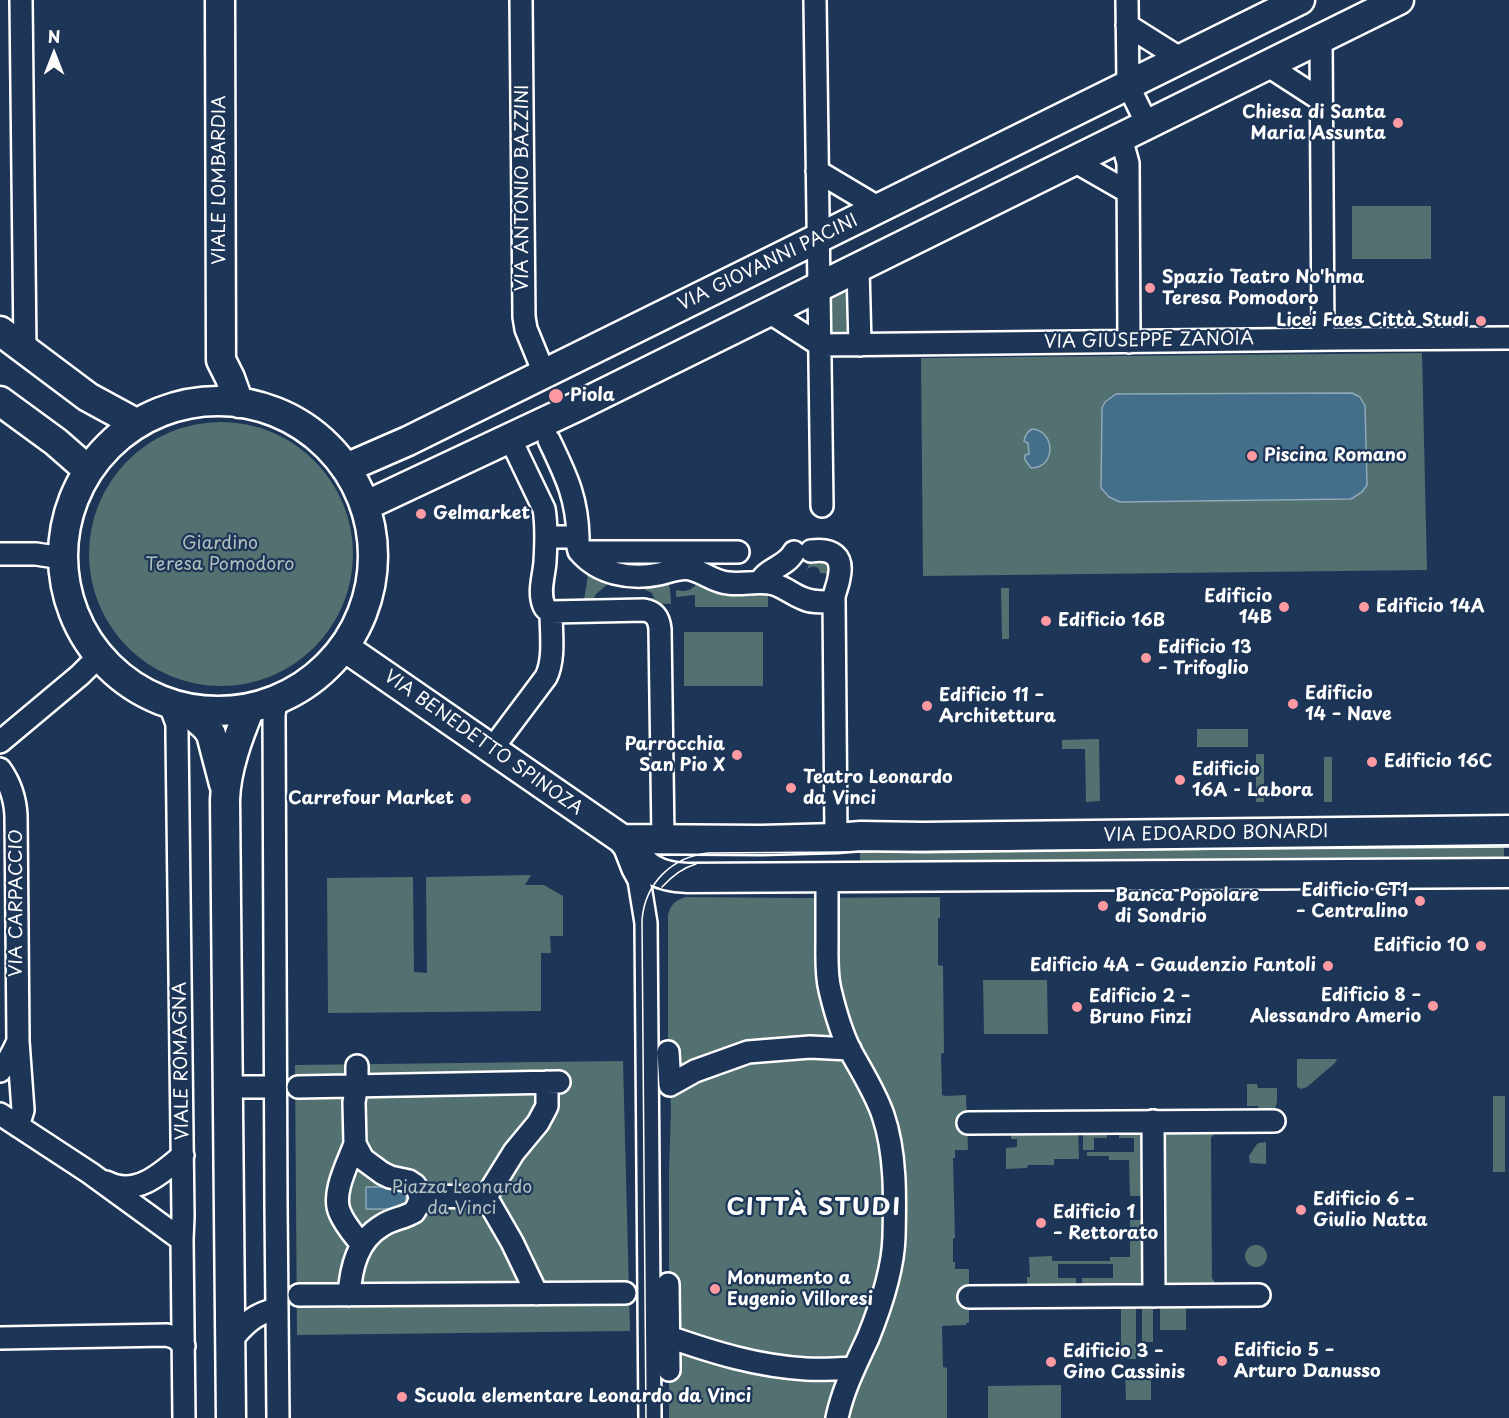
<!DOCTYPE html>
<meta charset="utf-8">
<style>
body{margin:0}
#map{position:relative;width:1509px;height:1418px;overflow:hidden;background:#1d3557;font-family:"Playpen Sans",sans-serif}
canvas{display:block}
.north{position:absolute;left:24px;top:24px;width:60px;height:60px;-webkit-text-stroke:4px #1d3557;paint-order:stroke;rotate:0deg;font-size:16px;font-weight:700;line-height:24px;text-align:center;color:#fff}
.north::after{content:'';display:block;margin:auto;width:21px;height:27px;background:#fff;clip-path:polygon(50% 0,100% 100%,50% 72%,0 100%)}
</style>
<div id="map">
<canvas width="1509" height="1418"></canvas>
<div class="north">N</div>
</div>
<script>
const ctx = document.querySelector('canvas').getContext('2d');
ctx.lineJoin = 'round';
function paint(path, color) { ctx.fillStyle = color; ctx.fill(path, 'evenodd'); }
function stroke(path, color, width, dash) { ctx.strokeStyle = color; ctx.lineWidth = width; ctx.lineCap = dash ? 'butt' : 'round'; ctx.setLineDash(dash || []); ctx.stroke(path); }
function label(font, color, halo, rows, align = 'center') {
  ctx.font = font + ' "Playpen Sans",sans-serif'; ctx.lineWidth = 4.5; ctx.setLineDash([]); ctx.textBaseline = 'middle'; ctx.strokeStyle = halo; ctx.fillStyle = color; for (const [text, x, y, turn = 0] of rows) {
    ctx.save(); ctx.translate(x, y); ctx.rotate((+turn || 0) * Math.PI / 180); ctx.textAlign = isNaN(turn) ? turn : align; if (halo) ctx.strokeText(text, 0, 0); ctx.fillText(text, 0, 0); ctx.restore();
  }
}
paint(new Path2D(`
 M1352 206H1431V259H1352Z
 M853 284V332L827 333V291Z
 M1422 353 1427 570 923 576 921 358Z
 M89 554a132 132 0 1 1 264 0a132 132 0 1 1-264 0Z
 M823 553 834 574 820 573 819 569C815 565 810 566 807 570L810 560Z
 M587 570 608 584 596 594 594 598H627V603L584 604C584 592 589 582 587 570Z
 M700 581C720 604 743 590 768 590V607H695V595L676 597V590C690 593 691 589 700 581Z
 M669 584V587L670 588 671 604 642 603V598H654L652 593 645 590V586Z
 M1001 588H1009V639H1002Z
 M684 632H763V686H684Z
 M1197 729H1248V747H1197Z
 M1099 739 1100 801 1086 802 1085 749H1062V740Z
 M1256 754H1264V802H1256Z
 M1324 757H1332V802H1324Z
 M1504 837V863L860 868V843Z
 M531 875 525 885H544L563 896V936H550L551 953H541V1011L328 1013 327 878 413 877 414 972 427 973 426 877Z
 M686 897 799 898 940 897V918H938V965L943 966 944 1053 941 1054 942 1095 945 1096 966 1095 968 1150H955V1158H953L955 1238H953V1262H955V1269H969V1323H966V1325L942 1326 943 1367 947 1368V1418H669V1171L671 1109 668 1052V916C670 905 675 900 686 897Z
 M983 980H1047L1048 1034H984Z
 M1297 1059H1337L1335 1063 1307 1087 1301 1089 1297 1087Z
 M623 1061 630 1331 297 1335 295 1065Z
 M1247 1084H1257L1258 1088H1277V1102L1274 1111 1259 1115 1258 1106H1247Z
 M1493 1096H1505V1172H1493Z
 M1011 1127H1078L1079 1159H1054V1165H1028L1027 1168 1006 1169V1148L1017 1147V1139H1011Z
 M1083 1127H1107V1138H1094V1150H1083Z
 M1119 1127H1148L1149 1196H1130L1129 1160H1109V1156H1087V1152H1134V1138H1119Z
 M1157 1127H1213V1136L1211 1137 1212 1279 1214 1280V1290H1158Z
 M1266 1142V1164L1250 1163 1249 1156 1257 1144 1259 1143Z
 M1130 1220H1149V1290L1083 1291 1082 1278H1113V1264H1058V1278H1076V1291H1027V1277H1030L1029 1257 1052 1256V1261H1110V1257H1130Z
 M1245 1256a11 11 0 1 1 22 0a11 11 0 1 1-22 0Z
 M1160 1301H1186V1330H1160Z
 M1121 1305H1136V1359H1121Z
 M1142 1305H1153V1342H1142Z
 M1125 1371H1151V1400H1126Z
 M1061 1385V1418H988V1386Z`), '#527170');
const water = new Path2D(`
 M1352 393 1360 397 1365 406 1367 485 1362 492 1351 499 1120 502 1109 497 1101 488 1102 408 1105 402 1116 394Z
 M1032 429C1055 430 1057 468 1031 468L1025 460V455L1029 454 1028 443 1024 441C1025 435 1027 432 1032 429Z
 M366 1187H406V1209H366Z`);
paint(water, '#446f8a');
stroke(water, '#8fa9b9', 1.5);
const street = new Path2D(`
 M21 0 25 349
 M521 0 524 317 526 329 544 373
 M815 0 822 506
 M1127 0 1128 85 1147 124
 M1127 25 1181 59
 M1321 39 1323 339
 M1267 65 1321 100
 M1121 138 1128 163 1129 342
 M1074 161 1128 192
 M817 171 879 208
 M858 268 860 345
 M769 312 820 345 1340 339 1509 338
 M510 438 544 509C547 525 546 545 545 562 544 576 538 592 544 606 546 610 547 610 551 612
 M549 440C566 476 577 497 578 537
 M552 536V537H578V547L579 551 583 552H738
 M579 551C598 574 631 580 659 574 669 572 679 567 690 569 704 572 714 582 728 583 744 585 759 580 774 584 784 587 792 594 802 598 812 603 823 602 834 602
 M811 551C832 548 844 556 839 578 838 585 835 591 834 597L836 838
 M0 554H36L62 558
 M760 582C767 568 786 567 794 552
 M551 612 644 610C655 612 659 618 660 629L663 839
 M276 700 274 715 276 1205 278 1418
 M170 705 177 724V734L183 1216 182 1240 184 1418
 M0 742 80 675 99 656
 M492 749 546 677C555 659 551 632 551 612
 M0 769C10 783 15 797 16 815L18 1041 23 1110 18 1126
 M626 851 633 869 639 880 646 923 650 1418
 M827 877C827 898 827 920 827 941 827 957 826 975 830 990 835 1011 841 1032 850 1050 862 1072 875 1092 883 1115 896 1153 895 1197 894 1237 893 1271 881 1306 868 1338 856 1364 843 1389 837 1418
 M668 1052 670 1085 695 1071 748 1052 810 1047 850 1049
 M0 1071C9 1062 13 1052 18 1041
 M228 1087H275
 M298 1087 559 1082
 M0 1114 90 1173 182 1240
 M1153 1121 1154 1296
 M968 1123 1274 1121
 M355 1144C348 1163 331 1194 340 1213 345 1225 354 1235 362 1245
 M106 1182C135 1198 162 1173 183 1155
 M420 1196 486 1197
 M668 1284 669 1370
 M537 1294 512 1242 486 1197 514 1152 538 1123 545 1110 547 1106V1082
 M299 1295 625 1293
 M349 1295C351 1268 357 1240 383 1225 392 1219 404 1218 414 1212L417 1207 420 1200 419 1193 415 1185 409 1181 390 1177 382 1173 363 1159 355 1144 354 1102 357 1085V1066
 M969 1297 1259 1295
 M669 1337C715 1353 757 1366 806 1369 821 1370 837 1369 853 1368
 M0 1338 167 1335 176 1338 184 1346
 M230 1342C243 1325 255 1313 277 1309`);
const secondary = new Path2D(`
 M220 0 221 360 230 378 239 403
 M0 331 88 397 134 422
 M63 556a155 155 0 1 1 310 0a155 155 0 1 1-310 0Z
 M0 401 56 442 88 470
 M346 468 408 441 1300 0
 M365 506 578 406 1399 0
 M344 647 622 839C644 865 652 877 688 878L1509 873
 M187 710 206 727 211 734 224 784
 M622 839 761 840 836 838 861 836 923 837 1509 830
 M231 1418 225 800C226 769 238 737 250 708`);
stroke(street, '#fff', 26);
stroke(secondary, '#fff', 33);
stroke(street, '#1d3557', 21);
stroke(secondary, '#1d3557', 28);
stroke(new Path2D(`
 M662 887C672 876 682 868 696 864
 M646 1418 642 920C645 883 672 857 708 853L1509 847`), '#fff', 1.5);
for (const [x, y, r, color] of [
 [1398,123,6,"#ff9aa2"],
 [1150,288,6,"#ff9aa2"],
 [1481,321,6,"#ff9aa2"],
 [556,396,8,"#ff9aa2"],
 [1252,456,6,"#ff9aa2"],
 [421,514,6,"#ff9aa2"],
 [1284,607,6,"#ff9aa2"],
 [1364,607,6,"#ff9aa2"],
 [1046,621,6,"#ff9aa2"],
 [1146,658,6,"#ff9aa2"],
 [1293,704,6,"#ff9aa2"],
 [927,706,6,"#ff9aa2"],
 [737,755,6,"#ff9aa2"],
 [1372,762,6,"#ff9aa2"],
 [1180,780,6,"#ff9aa2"],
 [791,788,6,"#ff9aa2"],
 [466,799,6,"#ff9aa2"],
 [1420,901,6,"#ff9aa2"],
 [1103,906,6,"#ff9aa2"],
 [1481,946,6,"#ff9aa2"],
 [1328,966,6,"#ff9aa2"],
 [1433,1006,6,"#ff9aa2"],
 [1077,1007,6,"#ff9aa2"],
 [1301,1210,6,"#ff9aa2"],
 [1041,1223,6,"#ff9aa2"],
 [715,1289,6,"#ff9aa2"],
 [1222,1361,6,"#ff9aa2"],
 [1051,1362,6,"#ff9aa2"],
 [402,1397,6,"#ff9aa2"]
]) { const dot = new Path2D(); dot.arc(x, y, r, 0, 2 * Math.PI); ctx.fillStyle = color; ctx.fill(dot); stroke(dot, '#1d3557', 2); }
label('bold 18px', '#fff', '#1d3557', [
 ["Chiesa di Santa",1386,113,"right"],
 ["Maria Assunta",1386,134,"right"],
 ["Spazio Teatro No'hma",1162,278],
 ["Teresa Pomodoro",1162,299],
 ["Licei Faes Città Studi",1469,321,"right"],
 ["Piola",570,396],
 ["Piscina Romano",1264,456],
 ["Gelmarket",433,514],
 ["Edificio",1272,597,"right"],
 ["14B",1272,618,"right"],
 ["Edificio 14A",1376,607],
 ["Edificio 16B",1058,621],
 ["Edificio 13",1158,648],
 ["– Trifoglio",1158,669],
 ["Edificio",1305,694],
 ["14 – Nave",1305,715],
 ["Edificio 11 –",939,696],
 ["Architettura",939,717],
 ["Parrocchia",725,745,"right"],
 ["San Pio X",725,766,"right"],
 ["Edificio 16C",1384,762],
 ["Edificio",1192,770],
 ["16A - Labora",1192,791],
 ["Teatro Leonardo",803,778],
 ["da Vinci",803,799],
 ["Carrefour Market",454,799,"right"],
 ["Edificio CT1",1408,891,"right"],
 ["– Centralino",1408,912,"right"],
 ["Banca Popolare",1115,896],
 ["di Sondrio",1115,917],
 ["Edificio 10",1469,946,"right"],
 ["Edificio 4A – Gaudenzio Fantoli",1316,966,"right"],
 ["Edificio 8 –",1421,996,"right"],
 ["Alessandro Amerio",1421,1017,"right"],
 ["Edificio 2 –",1089,997],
 ["Bruno Finzi",1089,1018],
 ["Edificio 6 –",1313,1200],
 ["Giulio Natta",1313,1221],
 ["Edificio 1",1053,1213],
 ["– Rettorato",1053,1234],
 ["Monumento a",727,1279],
 ["Eugenio Villoresi",727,1300],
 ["Edificio 5 –",1234,1351],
 ["Arturo Danusso",1234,1372],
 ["Edificio 3 –",1063,1352],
 ["Gino Cassinis",1063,1373],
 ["Scuola elementare Leonardo da Vinci",414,1397]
], 'left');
label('18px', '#fff', '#1d3557', [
 ["VIALE LOMBARDIA",220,180,-90],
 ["VIA ANTONIO BAZZINI",523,188,-90],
 ["VIA GIOVANNI PACINI",768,263,-26],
 ["VIA GIUSEPPE ZANOIA",1149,341,-1],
 ["VIA BENEDETTO SPINOZA",483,743,35],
 ["VIA EDOARDO BONARDI",1216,834,-1],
 ["VIA CARPACCIO",17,903,-90],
 ["VIALE ROMAGNA",182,1061,-91]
]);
label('18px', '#b1bfbf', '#1d3557', [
 ["Giardino",220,544],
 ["Teresa Pomodoro",220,565],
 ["Piazza Leonardo",462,1188],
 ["da Vinci",462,1209]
]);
ctx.letterSpacing = '1.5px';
label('bold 24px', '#fff', '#1d3557', [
 ["CITTÀ STUDI",814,1208]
]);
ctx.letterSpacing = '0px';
</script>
